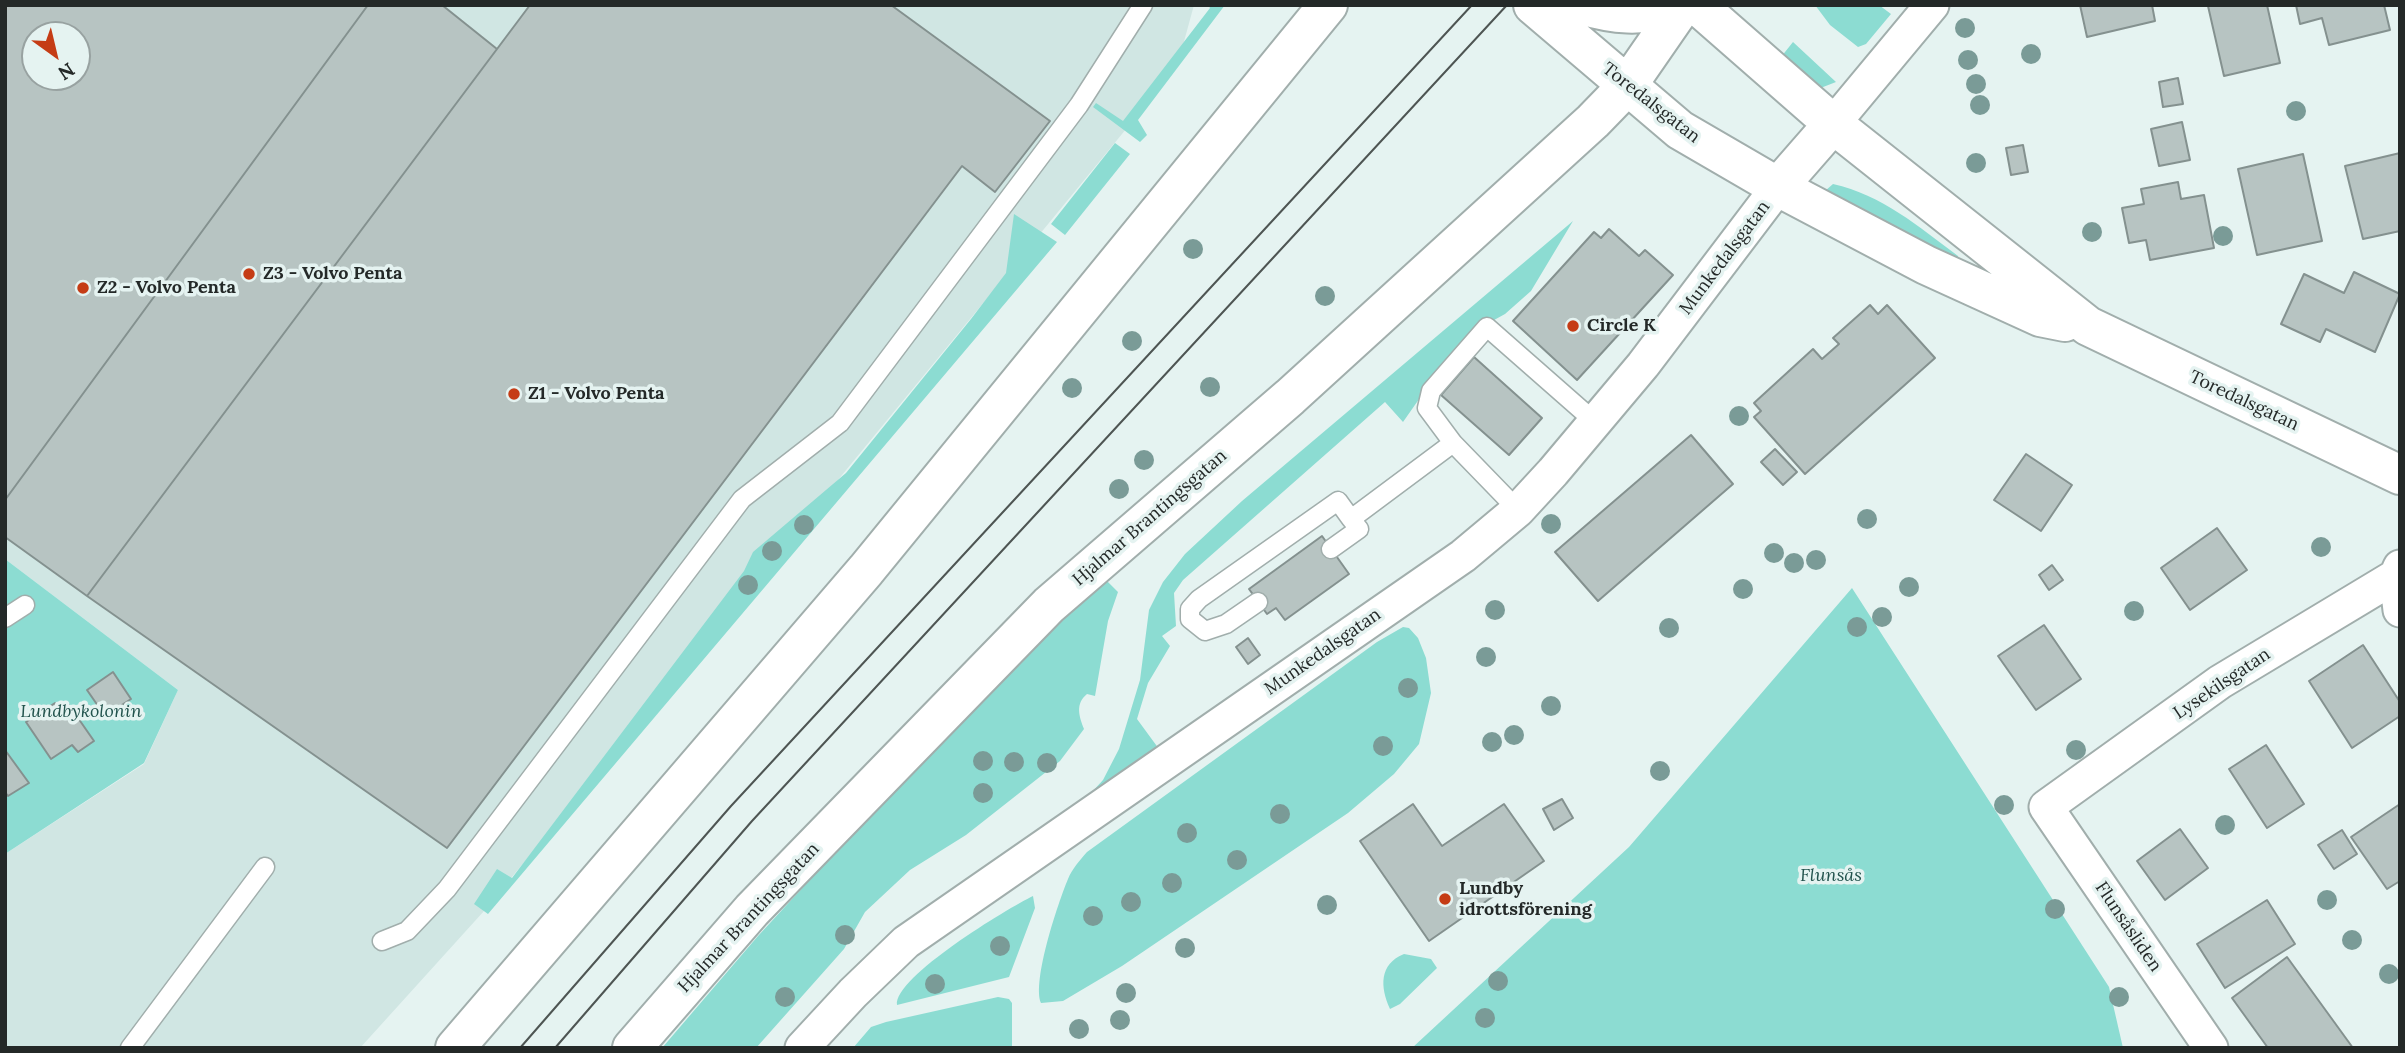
<!DOCTYPE html>
<meta charset="utf-8">
<style>
body{margin:0}
#map{position:relative;width:2405px;height:1053px;overflow:hidden;background:#e5f3f1;font-family:Lora,serif}
canvas{display:block}
.frame{position:absolute;inset:0;border:7px solid #242928;pointer-events:none}
.north{position:absolute;left:21px;top:21px;width:70px;height:70px;box-sizing:border-box;background:#e5f3f1;border:2px solid #98a2a1;border-radius:50%;rotate:146deg;font-size:19px;font-weight:700;line-height:28px;text-align:center;color:#242928}
.north::after{content:'';display:block;margin:auto;width:24px;height:32px;background:#c53c15;clip-path:polygon(50% 0,100% 100%,50% 72%,0 100%)}
</style>
<div id="map">
<canvas width="2405" height="1053"></canvas>
<div class="frame"></div>
<div class="north">N</div>
</div>
<script>
const ctx = document.querySelector('canvas').getContext('2d');
ctx.lineJoin = 'round';
function paint(path, color) { ctx.fillStyle = color; ctx.fill(path, 'evenodd'); }
function stroke(path, color, width, dash) { ctx.strokeStyle = color; ctx.lineWidth = width; ctx.lineCap = dash ? 'butt' : 'round'; ctx.setLineDash(dash || []); ctx.stroke(path); }
function label(font, color, halo, rows, align = 'center') {
  ctx.font = font + ' Lora,serif'; ctx.lineWidth = 7; ctx.setLineDash([]); ctx.textBaseline = 'middle'; ctx.strokeStyle = halo; ctx.fillStyle = color; for (const [text, x, y, turn = 0] of rows) {
    ctx.save(); ctx.translate(x, y); ctx.rotate((+turn || 0) * Math.PI / 180); ctx.textAlign = isNaN(turn) ? turn : align; if (halo) ctx.strokeText(text, 0, 0); ctx.fillText(text, 0, 0); ctx.restore();
  }
}
paint(new Path2D(`
 M5 5H1194L1177 67 484 911 360 1048H5V854L144 764 178 690 5 559ZM35 35H77V77H35Z`), '#d0e6e3');
paint(new Path2D(`
 M1208 5H1225L1138 120 1147 135 1140 142 1093 107 1096 103 1123 121 1210 8Z
 M1815 5H1879L1891 14 1866 44 1858 47 1830 25Z
 M1793 42 1836 82 1818 89 1777 62Z
 M1115 143 1130 154 1065 235 1051 224Z
 M1833 184C1882 195 1918 226 1958 256L1960 264 1817 198Z
 M1014 214 1057 242 488 914 474 904 497 869 512 878 744 571 753 552 846 473 971 319 1006 273Z
 M1573 221 1531 291 1505 314 1485 325 1431 382 1403 422 1385 402 1183 580 1174 593 1176 626 1162 636 1170 646 1148 683 1137 719 1159 749 1081 804 1103 780 1119 749 1140 680 1149 610 1163 582 1185 554 1242 501Z
 M5 559 178 690 144 763 5 854Z
 M1104 578 1118 592 1108 621 1095 696 1087 694C1075 704 1079 716 1084 729L1060 761 966 835 910 870 865 912 844 949 756 1048H662L758 936 915 766Z
 M1852 588 2109 987 2123 1048H1412L1629 847Z
 M1403 627 1409 628 1418 638 1426 658 1431 693 1419 744 1394 774 1348 813 1122 966 1063 1001 1041 1003C1032 981 1058 903 1068 879 1072 869 1080 860 1087 852L1377 642Z
 M1033 896 1035 908 1009 977 897 1005C894 977 1008 908 1033 896Z
 M1404 954 1431 959 1437 968 1400 1004 1390 1009C1380 987 1379 964 1404 954Z
 M998 997 1009 999 1012 1003V1048H853L871 1027 886 1022Z`), '#8cdcd2');
const building = new Path2D(`
 M5 5H368L5 500ZM35 35H77V77H35Z
 M368 5H442L497 49 87 596 5 537V500Z
 M530 5H891L1050 121 995 192 962 166 447 848 87 596Z
 M2080 5H2152L2155 21 2087 37Z
 M2267 5 2280 63 2224 76 2208 6Z
 M2296 5H2384L2390 30 2329 45 2322 18 2300 24Z
 M2178 78 2183 104 2163 107 2159 82Z
 M2182 122 2190 160 2159 166 2151 129Z
 M2023 145 2028 172 2011 175 2006 148Z
 M2400 153V231L2363 239 2345 166Z
 M2303 154 2322 241 2257 255 2238 169Z
 M2178 182 2181 199 2204 195 2214 248 2150 260 2146 240 2129 243 2122 208 2144 204 2141 189Z
 M1609 229 1639 256 1645 250 1673 275 1577 380 1513 321 1594 232 1601 238Z
 M2354 272 2400 294 2375 352 2326 329 2320 342 2281 324 2304 274 2344 293Z
 M1870 305 1878 314 1887 305 1935 358 1805 474 1754 417 1761 411 1754 403 1813 349 1822 359 1839 344 1833 338Z
 M1474 357 1542 418 1509 455 1441 395Z
 M1691 435 1733 484 1598 601 1555 552Z
 M1775 449 1797 472 1783 485 1761 462Z
 M2026 454 2072 485 2041 531 1994 500Z
 M2217 528 2247 570 2190 610 2161 568Z
 M1322 536 1349 574 1285 620 1276 608 1267 614 1249 589Z
 M2052 565 2063 580 2049 590 2039 575Z
 M2044 625 2081 679 2036 710 1998 656Z
 M1248 638 1260 655 1248 664 1236 647Z
 M2363 645 2400 702V716L2352 748 2309 681Z
 M113 672 131 699 105 716 87 690Z
 M55 703 60 711 69 705 94 741 78 752 72 745 51 759 26 722Z
 M2266 745 2304 804 2267 828 2229 769Z
 M5 750 29 783 8 796 5 792Z
 M1562 799 1573 818 1554 830 1543 809Z
 M1413 804 1442 846 1504 804 1544 861 1429 941 1360 841Z
 M2400 804V881L2387 889 2351 837Z
 M2180 829 2208 868 2165 900 2137 861Z
 M2342 830 2357 854 2334 869 2318 845Z
 M2267 900 2295 944 2225 988 2197 944Z
 M2287 957 2353 1048H2268L2232 998Z`);
paint(building, '#b7c4c2');
stroke(building, '#84918f', 2);
const lane = new Path2D(`
 M1518 510 1453 443 1427 408 1431 391 1487 327 1594 421
 M1331 549 1359 529 1351 519
 M1258 602 1226 624 1205 631 1190 619V609L1199 599 1338 501 1351 519 1453 443
 M5 618 25 605
 M382 941 407 931 447 889 742 499 840 423 1079 105 1143 5
 M130 1048 265 867`);
const street = new Path2D(`
 M1833 124 1932 5
 M2396 576 2400 610
 M802 1048 853 993 906 942 1463 556 1518 510 1553 472 1643 365 1778 187
 M2211 1048 2046 807 2220 682 2396 576 2400 567`);
const secondary = new Path2D(`
 M1533 5 1680 130 1778 187 1926 265 2040 317 2065 322
 M1581 5C1612 14 1643 19 1673 5
 M1697 5 1833 124 2088 326 2400 475
 M1778 187 1833 124
 M455 1048 866 570 1328 5
 M632 1048 752 910 1049 605 1290 397 1593 121 1627 86 1683 5`);
stroke(lane, '#a1aeac', 21);
stroke(street, '#a1aeac', 37);
stroke(secondary, '#a1aeac', 42);
stroke(lane, '#fff', 18);
stroke(street, '#fff', 33);
stroke(secondary, '#fff', 38);
stroke(new Path2D(`
 M520 1048 731 806 1472 5
 M555 1048 752 821 1507 5`), '#4e5553', 2);
ctx.fillStyle = '#7a9b97';
for (const [x, y] of [
 [1965,28],
 [2031,54],
 [1968,60],
 [1976,84],
 [1980,105],
 [2296,111],
 [1976,163],
 [2092,232],
 [2223,236],
 [1193,249],
 [1325,296],
 [1132,341],
 [1210,387],
 [1072,388],
 [1739,416],
 [1144,460],
 [1119,489],
 [1867,519],
 [1551,524],
 [804,525],
 [2321,547],
 [772,551],
 [1774,553],
 [1816,560],
 [1794,563],
 [748,585],
 [1909,587],
 [1743,589],
 [1495,610],
 [2134,611],
 [1882,617],
 [1857,627],
 [1669,628],
 [1486,657],
 [1408,688],
 [1551,706],
 [1514,735],
 [1492,742],
 [1383,746],
 [2076,750],
 [983,761],
 [1014,762],
 [1047,763],
 [1660,771],
 [983,793],
 [2004,805],
 [1280,814],
 [2225,825],
 [1187,833],
 [1237,860],
 [1172,883],
 [2327,900],
 [1131,902],
 [1327,905],
 [2055,909],
 [1093,916],
 [845,935],
 [2352,940],
 [1000,946],
 [1185,948],
 [2389,974],
 [1498,981],
 [935,984],
 [1126,993],
 [785,997],
 [2119,997],
 [1485,1018],
 [1120,1020],
 [1079,1029]
]) { ctx.beginPath(); ctx.arc(x, y, 10, 0, 2 * Math.PI); ctx.fill(); }
for (const [x, y, r, color] of [
 [249,274,7,"#c53c15"],
 [83,288,7,"#c53c15"],
 [1573,326,7,"#c53c15"],
 [514,394,7,"#c53c15"],
 [1445,899,7,"#c53c15"]
]) { const dot = new Path2D(); dot.arc(x, y, r, 0, 2 * Math.PI); ctx.fillStyle = color; ctx.fill(dot); stroke(dot, '#e5f3f1', 2.5); }
label('18px', '#242928', '#e5f3f1', [
 ["Toredalsgatan",1651,103,38],
 ["Munkedalsgatan",1725,258,-53],
 ["Toredalsgatan",2244,401,25],
 ["Hjalmar Brantingsgatan",1150,518,-41],
 ["Munkedalsgatan",1323,652,-35],
 ["Lysekilsgatan",2222,684,-34],
 ["Hjalmar Brantingsgatan",749,918,-47],
 ["Flunsåsliden",2128,927,56]
]);
label('bold 18px', '#242928', '#e5f3f1', [
 ["Z3 - Volvo Penta",263,274],
 ["Z2 - Volvo Penta",97,288],
 ["Circle K",1587,326],
 ["Z1 - Volvo Penta",528,394],
 ["Lundby",1459,889],
 ["idrottsförening",1459,910]
], 'left');
label('italic 18px', '#22534d', '#e5f3f1', [
 ["Lundbykolonin",81,712],
 ["Flunsås",1831,876]
]);
</script>
